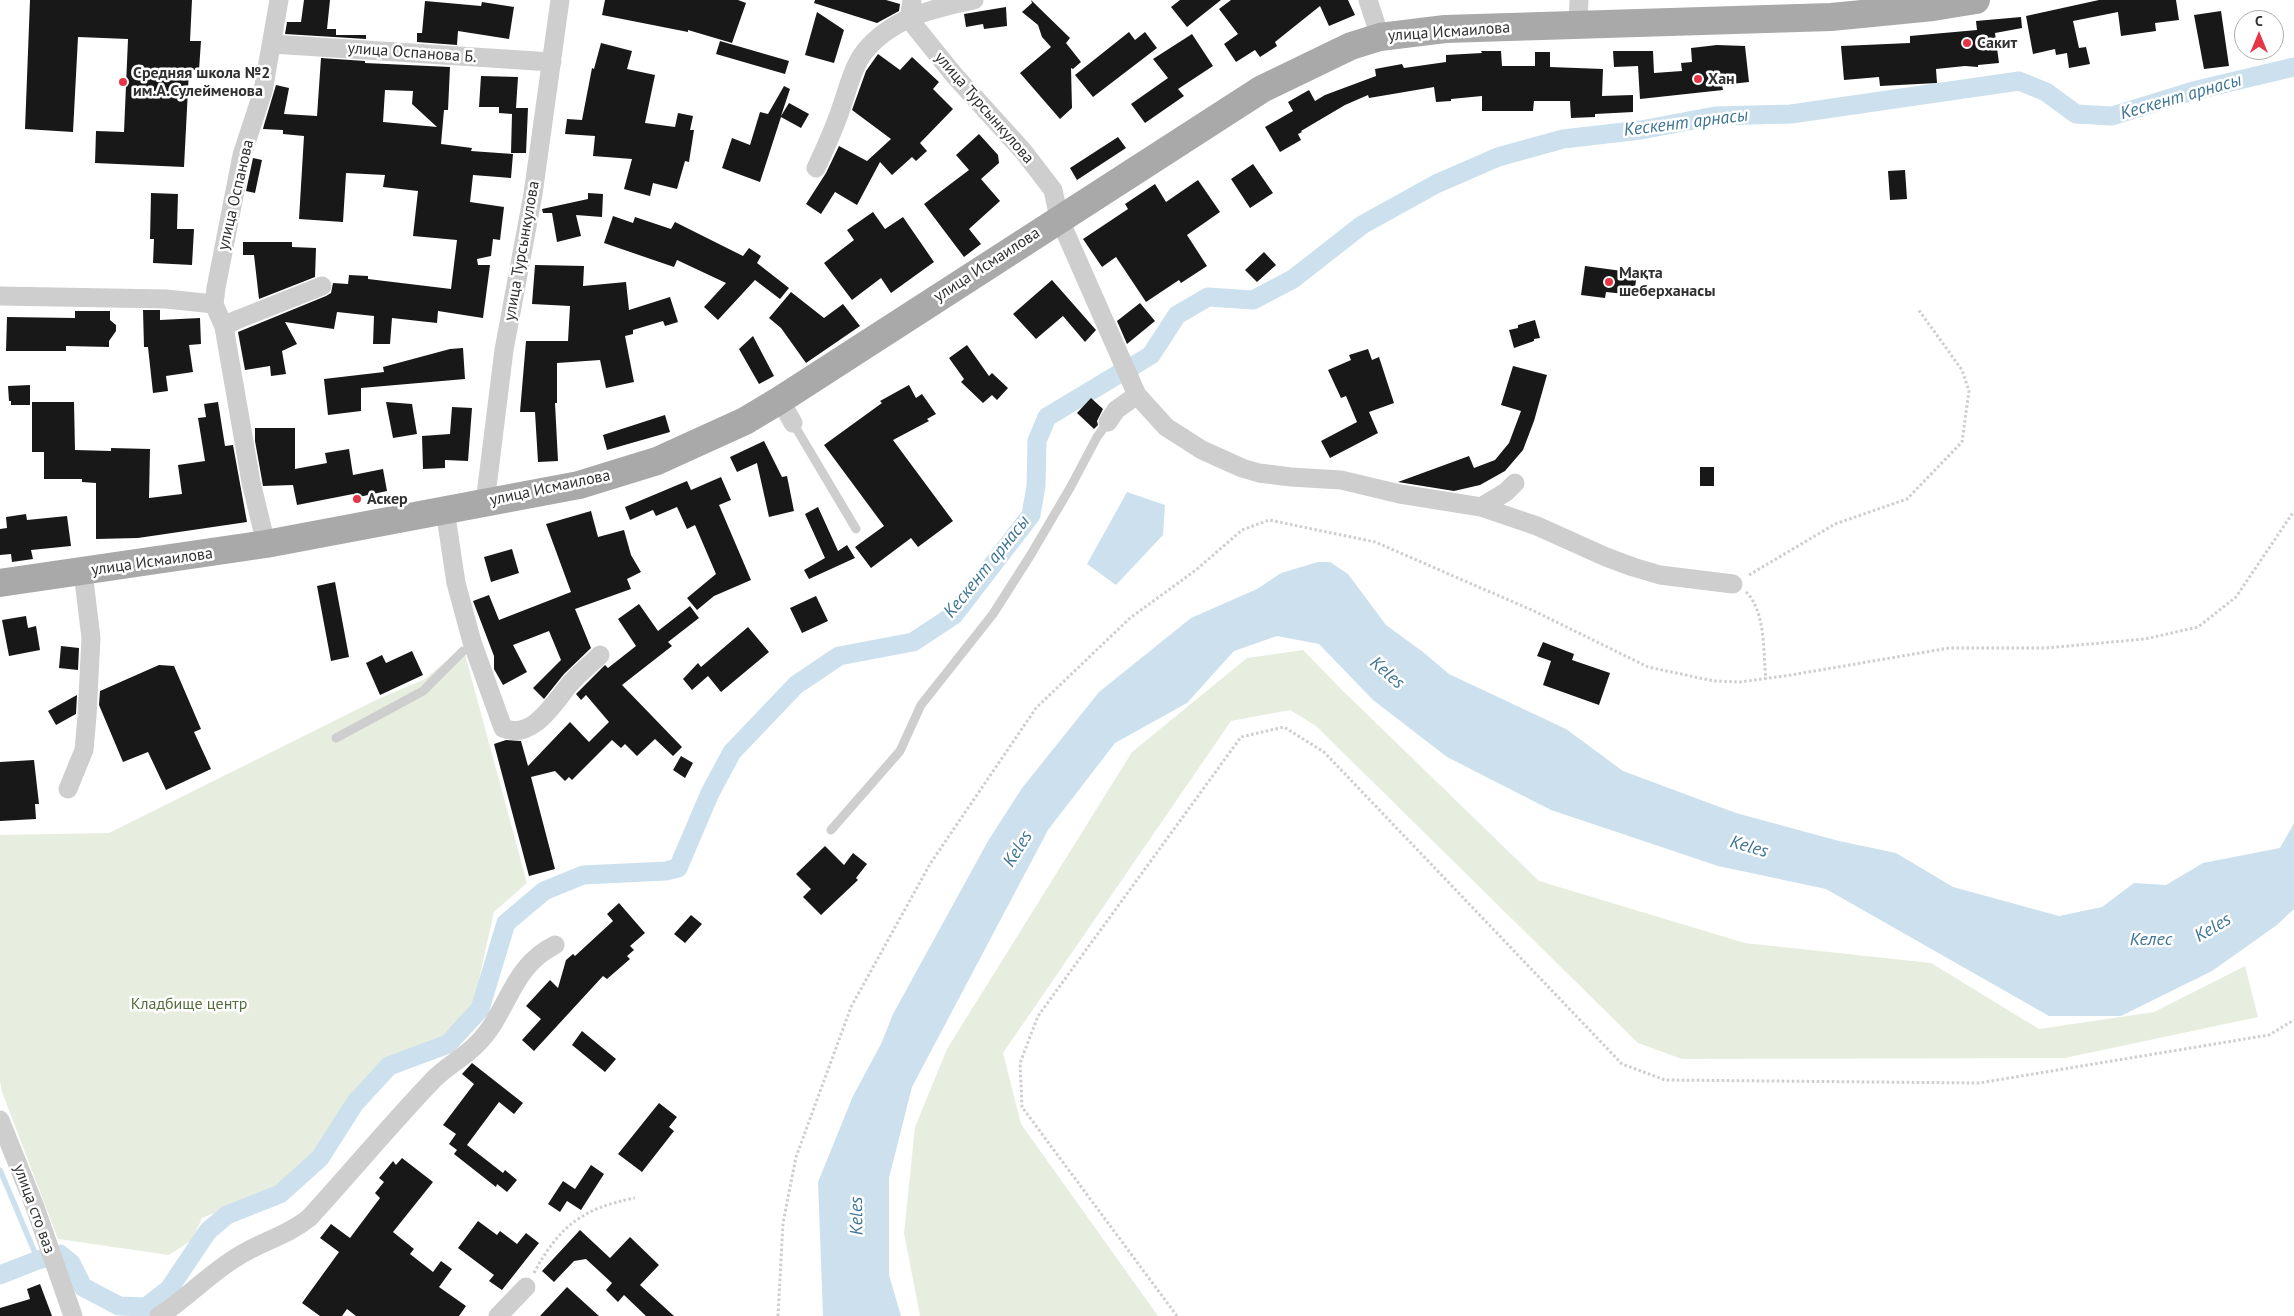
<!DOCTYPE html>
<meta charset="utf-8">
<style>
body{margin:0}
#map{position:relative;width:2294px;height:1316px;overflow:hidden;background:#fff;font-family:"PT Sans",sans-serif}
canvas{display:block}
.north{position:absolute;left:2234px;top:10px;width:50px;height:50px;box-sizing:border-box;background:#fff;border:1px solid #adadad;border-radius:50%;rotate:0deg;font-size:14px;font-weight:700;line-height:20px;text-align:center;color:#313131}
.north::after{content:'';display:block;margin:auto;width:18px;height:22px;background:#e63546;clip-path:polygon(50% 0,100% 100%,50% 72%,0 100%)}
</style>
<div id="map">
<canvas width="2294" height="1316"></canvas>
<div class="north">С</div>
</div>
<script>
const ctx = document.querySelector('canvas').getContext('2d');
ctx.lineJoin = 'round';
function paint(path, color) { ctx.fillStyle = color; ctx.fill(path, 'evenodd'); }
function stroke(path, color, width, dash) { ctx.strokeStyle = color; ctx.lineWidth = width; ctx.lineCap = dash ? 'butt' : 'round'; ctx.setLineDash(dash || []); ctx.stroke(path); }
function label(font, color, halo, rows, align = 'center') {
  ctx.font = font + ' "PT Sans",sans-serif'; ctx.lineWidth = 5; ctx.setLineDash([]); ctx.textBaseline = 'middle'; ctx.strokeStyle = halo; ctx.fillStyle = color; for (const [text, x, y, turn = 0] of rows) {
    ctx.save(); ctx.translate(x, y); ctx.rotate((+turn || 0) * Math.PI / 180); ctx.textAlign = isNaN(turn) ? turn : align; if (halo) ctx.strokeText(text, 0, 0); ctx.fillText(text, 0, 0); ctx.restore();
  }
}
paint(new Path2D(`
 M463 647 527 883 494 912 473 1006 443 1041 382 1065 361 1087 326 1138 294 1178 246 1201 202 1218 192 1240 169 1255 58 1239 2 1092 0 1081V835L109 833 374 701 425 679Z
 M1303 650 1343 691 1539 881 1745 943 1931 963 2039 1029 2154 1012 2245 966 2258 1017 2065 1058 1682 1059 1638 1043 1316 726 1290 710 1231 721 1003 1053 1021 1124 1158 1316H920L904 1233 915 1127 947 1049 1132 752 1247 658Z`), '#e7eedf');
paint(new Path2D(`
 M1127 492 1165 505 1163 535 1116 585 1087 564Z
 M1318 562H1330L1348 574 1386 625 1423 652 1449 674 1566 729 1623 771 1736 813 1839 841 1896 853 1953 887 2059 916 2102 907 2134 883 2166 885 2203 863 2280 848 2294 823V909L2277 925 2212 971 2121 1016H2049L1826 889 1718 866 1551 810 1447 757 1373 700 1319 644 1277 636 1234 651 1187 703 1115 743 1048 830 912 1087 889 1178V1275L901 1316H823L818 1182 853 1096 881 1044 893 1014 988 841 1022 788 1099 692 1191 618 1257 589 1281 573Z`), '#cce1ed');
stroke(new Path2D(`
 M0 1170 38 1260`), '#cce1ed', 5.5);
stroke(new Path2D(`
 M1133 366 1151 355 1177 315 1208 297 1253 300 1293 279 1362 225 1436 184 1498 157 1563 139 1641 130 1715 116 1791 114 2019 81 2046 92 2076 114 2112 116 2193 91 2294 67
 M0 1275 38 1260 60 1254 71 1263 83 1287 119 1306 146 1307 169 1289 208 1231 227 1215 280 1194 320 1158 355 1103 389 1066 448 1044 480 1009 506 923 544 891 583 875 666 871 678 868 710 793 732 752 796 685 839 656 913 642 954 615 1031 515 1036 486 1037 441 1047 417 1122 372`), '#cce1ed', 19);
paint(new Path2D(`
 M30 0H192L190 41H201L199 70H189L184 167 95 163 96 131 124 132 128 39 78 37 73 132 25 129Z
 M304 0H330L327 29H336V35H366V39L285 34 287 22H301Z
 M605 0H738L746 3 732 43 688 30V32L602 15Z
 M815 0H886L900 4 899 11 877 23 814 3Z
 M1031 0 1070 38 1066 43 1081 62 1073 69 1071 68 1072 108 1060 119 1020 73 1051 47 1042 37 1038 25 1022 12 1032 3Z
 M1180 0H1221L1187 27 1171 7Z
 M1231 0H1348L1355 15 1329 26 1320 6 1275 42 1277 46 1260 57 1255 50 1236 62 1224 44 1238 34 1219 9Z
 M2099 0H2176L2179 20 2155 23 2156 31 2121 36 2118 12 2073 21 2079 48 2086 47 2090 64 2069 68 2067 53 2056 55 2055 49 2033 54 2026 16Z
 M425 1 481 6 482 2 514 7 509 39 458 31 457 45 417 42V33H422Z
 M1006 7 1007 26 984 29 983 24 966 27 964 14Z
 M2221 11 2229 66 2204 69 2194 15Z
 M817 12 844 30 834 63 805 55Z
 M2021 17 2022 28 1995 33 1999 63 1978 65V67L1965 66 1936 69 1937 83 1880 86 1879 77 1844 80 1841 46 1910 43V36L1977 30 1976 21Z
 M1129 32 1135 40 1145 32 1157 48 1093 97 1075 75Z
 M1192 34 1213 66 1178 89 1184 96 1145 123 1131 104 1168 78 1153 59Z
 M720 41 789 61 785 74 716 54Z
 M601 43 632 51 627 69 655 75 645 123 675 127 678 113 693 116 690 130H694L689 162 685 161 677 189 653 183 650 196 624 189 632 159 593 156 595 136 565 134 567 119 582 120 592 68 594 69Z
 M1717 45 1745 46 1749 82 1722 85 1723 90 1640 99 1638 66 1614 67 1613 51H1653L1654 73 1682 71 1681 63 1692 62 1691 48Z
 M1481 51H1501L1502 66H1535V52H1550V67L1603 69 1602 96 1633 95V112L1595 114V117L1571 118 1570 101H1534L1533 111H1482V96L1451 99V101L1436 102 1434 87 1369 98 1368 95 1345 105 1301 131 1302 132 1298 134 1301 140 1280 152 1265 127 1293 111 1288 102 1309 90 1315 101 1325 95 1376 76 1375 69 1402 64 1404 68 1446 62V55L1482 53Z
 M878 54 900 70 912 57 939 82 933 89 953 109 920 143 927 151 916 161 912 157 892 175 880 162 857 205 835 192 821 214 806 204 826 173 839 146 867 161 891 139 852 110 866 71Z
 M321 58 365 61V63L450 67 448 110H444L441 144 472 148 471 151 513 154 511 178 473 175 470 202 504 207 500 240 493 239 491 256 477 259 478 265H490L483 318 438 311 437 323 392 318 390 344H373L374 316 337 312 334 329 285 322 297 344 282 351 286 374 271 376 270 366 245 370 238 332 326 296 331 293 333 283 348 284 349 275 368 276V279L451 289 457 240 413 236 418 191 383 187 385 175 346 173 343 222 299 219 304 136 283 134V130L263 129 264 125 276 85 289 88 284 114 317 116ZM385 90 413 91 412 104 437 127 383 122Z
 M481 76 518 77 516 108H528L526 153H511L512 114 499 113V107H479Z
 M784 86 790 89 781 116 789 103 809 114 801 128 781 117 760 182 722 168 732 138 750 145 760 112 768 114Z
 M979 134 998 155 999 163 981 179 1000 201 969 229 981 244 964 257 924 204 969 170 956 155Z
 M1118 137 1126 148 1077 180 1070 168Z
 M253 158 262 160 255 193 246 191Z
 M1253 164 1273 193 1250 208 1231 179Z
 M1905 170 1907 199 1890 200 1888 171Z
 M1198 180 1220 212 1187 235 1207 266 1181 283 1179 280 1146 302 1116 257 1102 267 1083 239 1128 209 1125 204 1155 184 1166 202Z
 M151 193 178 194 177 229H194L192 265 153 263 154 239H150Z
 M588 193 603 194 602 217 576 215 581 236 557 242 552 213H543L542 209 588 199Z
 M873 212 885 229 903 217 934 262 891 293 881 278 852 300 824 263 854 240 847 230Z
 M613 216 633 223 635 217 671 229 675 222 743 256 749 248 761 256 757 263 789 288 780 299 755 280 718 320 704 307 726 283 677 260 674 267 604 243Z
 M243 242H292V247L316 248 315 277 259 299 254 255H243Z
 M1264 252 1276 265 1257 282 1245 270Z
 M535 265 584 266 583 286 626 282 629 310 670 297 678 322 665 326 663 321 633 330V334L625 336 634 382 606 388 600 360 557 363V403H555L558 461 538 462 535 412H520L526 341H568L570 306 532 304Z
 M1585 266 1637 273 1634 295 1606 292 1605 298 1581 295Z
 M1052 280 1096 330 1085 342 1063 316 1036 339 1013 314Z
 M791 292 824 318 843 304 860 326 806 363 781 328 769 318Z
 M1140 303 1155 321 1127 344 1117 321Z
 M143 310H160V320L200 318 201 344 189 345 193 372 166 376 168 391 153 393 148 347H144Z
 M75 311H110V320L116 325V331L109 341V347L66 346V351H6L7 317 75 318Z
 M1535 320 1540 338 1534 339V341L1514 348 1509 330 1518 328V325Z
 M753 336 774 376 759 384 739 349Z
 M967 345 989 376 992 373 1008 388 997 400 992 395 983 403 961 382 964 379 949 358Z
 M463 348 465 379 361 388V411L328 415 324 379 384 372 383 367 450 349Z
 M1368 349 1372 360 1379 357 1394 403 1369 412 1378 433 1330 458 1321 441 1357 422 1346 396 1341 398 1328 370 1351 360 1349 355Z
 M1513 366 1547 375 1534 421 1523 450 1505 471 1480 485 1454 491 1398 482 1469 456 1474 468 1495 460 1509 443 1521 411 1501 405Z
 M30 385V405H11V401H9L8 386Z
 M909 385 916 398 922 394 936 414 927 419 929 421 893 440 953 521 918 547 911 538 871 568 855 547 884 526 824 445 882 403 880 401Z
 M1091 398 1103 409 1097 421 1098 425 1094 429 1077 413Z
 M32 402H74L75 450 111 451V448L150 449 149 498 182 494 178 465 205 461 198 418 206 417 204 404 218 402 225 446 233 445 247 522 138 538 96 539V483L82 482V479H44V452H32Z
 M386 402 412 404 417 434 393 438Z
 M452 407 472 408 468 461 445 460V468L423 469 422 436 450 434Z
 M665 415 670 432 607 450 603 435Z
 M255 428H295V469L327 463 325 453 349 449 353 475 383 469 387 491 354 498 353 494 297 505 293 485 263 486 255 441Z
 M764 441 782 477 787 476 794 511 769 517 757 463 737 472 730 457Z
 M1700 467H1714V486H1700Z
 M721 477 731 500 719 505 751 580 714 596 697 610 687 598 716 574 695 525 687 529 677 507 656 516 653 510 630 520 625 507 687 481 691 490Z
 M818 507 838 551 847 545 855 558 809 579 804 570 825 558 805 514Z
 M591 511 598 537 624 530 631 555 641 572 627 579 631 589 575 609 591 648 564 674 544 699 533 688 561 660 549 631 513 645 527 672 503 685 494 669V656L473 601 489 595 499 620 571 592 546 524Z
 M26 514 27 520 67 516 71 546 31 550 33 559 12 562 11 554 0 555V529L7 528 6 517Z
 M512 549 519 573 491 582 484 557Z
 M335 582 349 657 331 661 317 586Z
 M816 596 828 621 802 633 790 608Z
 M639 604 658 631 690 606 699 618 668 642 672 646 622 685 682 747 673 756 655 739 637 756 625 744 621 748 612 740 572 780 569 777 565 781 555 771 531 777 555 869 529 876 494 744 506 740 521 741 528 766 570 722 589 742 609 722 586 695 581 700 576 694 605 665 608 668 636 646 618 619Z
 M26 616 28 628 36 626 40 650 9 656 2 620Z
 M748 627 769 652 721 692 708 676 692 690 683 679 698 663 701 667Z
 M1543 642 1574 654 1572 660 1610 673 1599 705 1543 685 1551 661 1537 656Z
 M61 646 79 648 78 670 59 668Z
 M412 651 423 675 380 695 366 663 382 655 386 663Z
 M159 665 174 666 201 729 194 732 211 769 166 790 148 752 123 762 99 705 100 691Z
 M77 695 76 714 56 725 48 711Z
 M681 756 693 763 685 778 673 770Z
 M34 760 39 804H35L36 819 0 821V762Z
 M825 846 844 865 853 853 867 864 856 878 858 880 821 915 803 897 811 889 796 874Z
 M619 903 645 933 630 946 634 950 627 956 630 959 607 979 603 976 534 1051 522 1040 541 1019 526 1006 550 980 558 988 566 960 573 954 575 956 613 921 607 914Z
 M691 915 702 924 685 943 674 934Z
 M582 1031 616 1059 605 1072 572 1045Z
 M472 1063 523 1103 514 1114 499 1102 467 1145 503 1173 505 1170 517 1180 507 1192 497 1184 496 1187 454 1154 457 1150 449 1144 456 1134 443 1125 474 1084 462 1074Z
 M659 1103 677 1117 669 1127 674 1131 642 1172 618 1154Z
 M402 1158 433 1182 393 1232 414 1249 410 1254 433 1272 441 1261 452 1269 439 1287 466 1306 459 1316H356L347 1309 342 1316H320L302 1303 339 1252 320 1238 331 1224 350 1238 380 1198 375 1193 384 1182 379 1178 393 1161 396 1165Z
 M591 1165 604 1174 581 1210 567 1201 560 1212 548 1204 563 1181 575 1189Z
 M478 1221 497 1235 500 1231 517 1244 526 1233 539 1243 502 1290 489 1281 494 1275 458 1248Z
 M580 1230 610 1258 630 1237 659 1265 640 1285 674 1316H646L624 1295 618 1302 606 1290 612 1283 586 1259 574 1261 554 1282 542 1271Z
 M40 1284 52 1316H0V1308L30 1299 27 1289Z
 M567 1287 599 1316H540Z`), '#181818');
stroke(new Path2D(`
 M1749 575 1835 524 1907 499 1962 442 1969 391 1962 370 1918 309
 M1746 592C1766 611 1763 653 1766 679
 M534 1273C559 1226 583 1208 635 1198
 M778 1316 783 1223 796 1157 851 1007 930 864 1036 708 1130 618 1196 570 1242 530 1269 520 1375 542 1534 611 1648 667 1714 681 1740 682 1791 675 1949 648H2046L2145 639 2198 627 2236 597 2294 511
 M1177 1316 1022 1107 1020 1063 1038 1016 1241 737 1284 727 1324 752 1622 1064 1665 1080 1979 1083 2269 1035 2294 1020`), '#cecece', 3, [2.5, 2.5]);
stroke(new Path2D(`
 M793 423 856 529
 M336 738 423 691 463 651
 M831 830 900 751 921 705 993 614 1030 556 1070 488 1097 437 1108 422`), '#cecece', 9);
stroke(new Path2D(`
 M912 0 909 19 954 75 1023 151 1053 190 1059 218 1137 395 1166 427 1202 450 1242 468 1259 473 1291 477 1341 480 1400 494 1481 507 1537 526 1606 557 1633 567 1660 575 1733 584
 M1368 0 1380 37
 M1578 24 1579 0
 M272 44 552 62
 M816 168C823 153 830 138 836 122 845 101 851 68 865 51 892 18 934 8 974 0
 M0 296 166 299 214 304
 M224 327 234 321 322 286
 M780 400 793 423
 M1108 422 1116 410 1137 395
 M485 503 504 350 533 194 560 0
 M1481 507 1506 492 1515 483
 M445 510 456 583 472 642 503 728C532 741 554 703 569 685 578 674 590 665 600 655
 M266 544 251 482 224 327 214 304 216 288 242 155 263 91 279 0
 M68 789 84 750 87 716 91 638 83 572
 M0 1120 35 1207 73 1316
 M159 1316C187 1298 209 1274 237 1257 260 1242 287 1236 309 1218 351 1172 391 1124 434 1079 447 1066 463 1058 476 1045 509 1013 510 967 555 945
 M498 1316 526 1287`), '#cecece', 19);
stroke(new Path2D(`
 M0 583 266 544 579 485 657 461 745 421 780 400 1262 89 1351 46 1380 37 1445 29 1831 17 1933 7 1976 0`), '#a9a9a9', 28);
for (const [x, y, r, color] of [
 [1967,43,5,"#e63546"],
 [1698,79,5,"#e63546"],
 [123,82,5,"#e63546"],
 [1609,282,5,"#e63546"],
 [357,499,5,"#e63546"]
]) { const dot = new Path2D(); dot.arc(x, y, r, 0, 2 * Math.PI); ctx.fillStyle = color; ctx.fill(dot); stroke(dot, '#fff', 2); }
label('16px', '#313131', '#fff', [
 ["улица Исмаилова",1449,32,-4],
 ["улица Оспанова Б.",412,53,4],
 ["улица Турсынкулова",984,108,49],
 ["улица Оспанова",236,195,-77],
 ["улица Турсынкулова",522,251,-80],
 ["улица Исмаилова",987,265,-33],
 ["улица Исмаилова",550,488,-12],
 ["улица Исмаилова",152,562,-8],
 ["улица сто ваз",34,1209,70]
]);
label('bold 16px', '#313131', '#fff', [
 ["Сакит",1977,43],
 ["Средняя школа №2",133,73],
 ["им.А.Сулейменова",133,91],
 ["Хан",1708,79],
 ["Мақта",1619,273],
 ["шеберханасы",1619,291],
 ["Аскер",367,499]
], 'left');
label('16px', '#556e3d', '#fff', [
 ["Кладбище центр",189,1004]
]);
label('italic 18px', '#3e7594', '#fff', [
 ["Кескент арнасы",2181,97,-16],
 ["Кескент арнасы",1686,123,-7],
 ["Кескент арнасы",987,567,-51],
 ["Keles",1387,673,41],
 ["Keles",1749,847,16],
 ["Keles",1018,849,-58],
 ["Keles",2213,928,-31],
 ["Келес",2151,940],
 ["Keles",857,1216,-91]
]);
</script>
